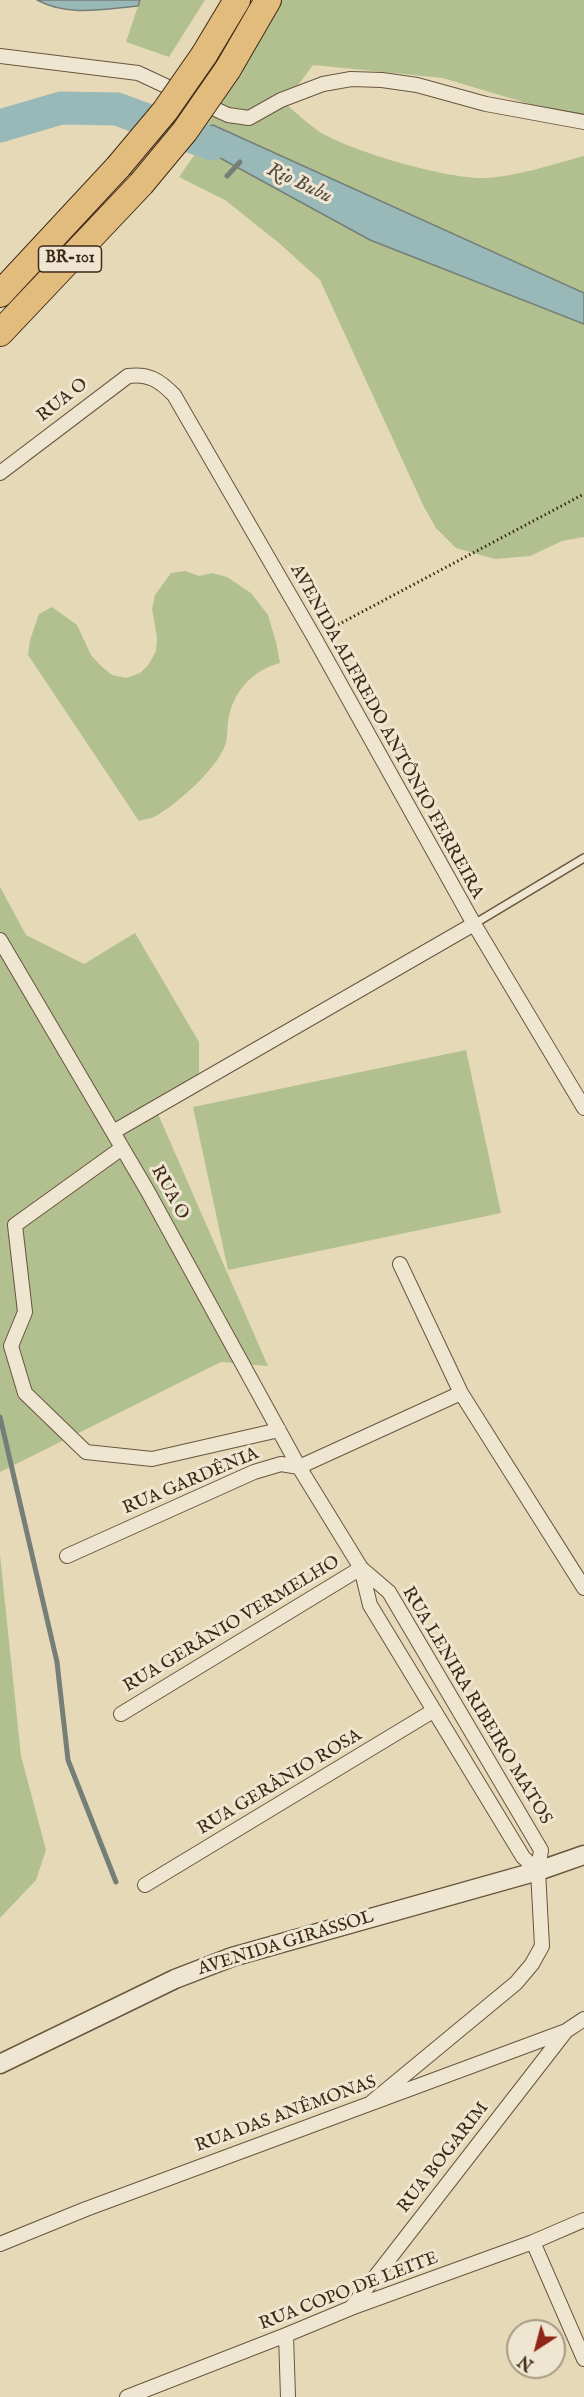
<!DOCTYPE html>
<meta charset="utf-8">
<style>
body{margin:0}
#map{position:relative;width:584px;height:2397px;overflow:hidden;background:#e5d9b7;font-family:"IM FELL English",serif}
canvas{display:block}
.north{position:absolute;left:506px;top:2319px;width:60px;height:60px;box-sizing:border-box;background:#eee6d0;border:2px solid #a89a86;border-radius:50%;rotate:216deg;font-size:16px;font-weight:700;line-height:24px;text-align:center;color:#402918}
.north::after{content:'';display:block;margin:auto;width:21px;height:27px;background:#8f2418;clip-path:polygon(50% 0,100% 100%,50% 72%,0 100%)}
</style>
<div id="map">
<canvas width="584" height="2397"></canvas>
<div class="north">N</div>
</div>
<script>
const ctx = document.querySelector('canvas').getContext('2d');
ctx.lineJoin = 'round';
function paint(path, color) { ctx.fillStyle = color; ctx.fill(path, 'evenodd'); }
function stroke(path, color, width, dash) { ctx.strokeStyle = color; ctx.lineWidth = width; ctx.lineCap = dash ? 'butt' : 'round'; ctx.setLineDash(dash || []); ctx.stroke(path); }
function label(font, color, halo, rows, align = 'center') {
  ctx.font = font + ' "IM FELL English",serif'; ctx.lineWidth = 6; ctx.setLineDash([]); ctx.textBaseline = 'middle'; ctx.strokeStyle = halo; ctx.fillStyle = color; for (const [text, x, y, turn = 0] of rows) {
    ctx.save(); ctx.translate(x, y); ctx.rotate((+turn || 0) * Math.PI / 180); ctx.textAlign = isNaN(turn) ? turn : align; if (halo) ctx.strokeText(text, 0, 0); ctx.fillText(text, 0, 0); ctx.restore();
  }
}
paint(new Path2D(`
 M140 0H205L169 57 126 42Z
 M279 0H584V115L536 106 443 78 313 65 285 103C295 112 306 122 317 130 348 151 447 179 484 178 516 177 553 164 584 156V293L213 126 193 132Z
 M200 147 370 240 584 324V537L562 541 530 556 495 559 456 548 436 528 424 507 320 280 279 243 225 200 179 177Z
 M185 571 199 576 212 573 227 577 251 593 268 615 276 642 280 663C251 671 233 692 228 721 227 729 228 740 224 748 215 770 177 804 156 816 151 819 145 819 139 821L28 655 30 640 39 614 52 607 77 625 91 655 101 666 112 675 126 678 140 673 149 664 156 651 157 637 152 609 155 595 171 573Z
 M0 887 26 935 84 964 135 933 199 1042V1092L158 1114 268 1366 221 1362 0 1472Z
 M466 1050 501 1213 228 1270 193 1107Z
 M0 1555 21 1756 46 1850 36 1880 0 1918Z`), '#b2c090');
const water = new Path2D(`
 M37 0H140L138 6C104 9 69 17 37 0Z
 M213 125 584 293V324L370 240 200 147 193 132Z`);
paint(water, '#99b8b8');
stroke(water, '#757f78', 1.5);
stroke(new Path2D(`
 M227 176 240 162
 M0 1417 57 1662 68 1760 116 1882`), '#757f78', 5);
stroke(new Path2D(`
 M0 126 61 108 117 109 212 144`), '#99b8b8', 33);
const service = new Path2D(`
 M474 924 584 858`);
const minor = new Path2D(`
 M0 56 138 73 183 94
 M200 102 228 115 249 118 281 100 323 84 351 79 382 80 417 85 486 104 584 122
 M0 473 128 376C149 373 160 381 174 395L314 637 474 924 584 1108
 M0 940 147 1190 299 1467 361 1568 389 1592 541 1850 538 1871 542 1946 532 1964 516 1983 372 2102
 M113 1132 474 924
 M122 1148 15 1225 25 1312 11 1346 25 1393 86 1452 152 1459 279 1430
 M400 1264 461 1393 584 1588
 M67 1556 254 1472 281 1464 299 1467 461 1393
 M361 1568 370 1605 523 1857 538 1871
 M121 1714 361 1568
 M145 1885 433 1711
 M533 2242 584 2359
 M0 2244 86 2209 566 2031 584 2019
 M351 2308 566 2031
 M286 2335 288 2397
 M127 2397 286 2335 351 2308 533 2242 584 2220`);
const tertiary = new Path2D(`
 M0 2064 175 1979 232 1957 538 1871 584 1855`);
const motorway = new Path2D(`
 M204 55 237 0
 M228 69 268 0
 M0 294 118 167
 M0 333 141 184`);
stroke(service, '#695540', 10);
stroke(minor, '#695540', 16);
stroke(tertiary, '#695540', 21);
stroke(motorway, '#402918', 28);
stroke(new Path2D(`
 M326 631 584 494`), '#402918', 3, [1.5, 3]);
stroke(service, '#eee6d0', 7);
stroke(minor, '#eee6d0', 14);
stroke(tertiary, '#eee6d0', 18);
stroke(motorway, '#e2bc7c', 26);
const motorwayBridge = new Path2D(`
 M118 167 165 111 204 55
 M141 184 185 131 228 69`);
stroke(motorwayBridge, '#402918', 28, []);
stroke(motorwayBridge, '#e2bc7c', 26);
for (const [x, y, w] of [
 [70,259,63]
]) { const box = new Path2D(); box.roundRect(x - w / 2, y - 13, w, 26, 4.5); ctx.fillStyle = '#eee6d0'; ctx.fill(box); stroke(box, '#402918', 1.5); }
label('bold 16px', '#402918', null, [
 ["BR-101",70,259]
]);
label('18px', '#402918', '#eee6d0', [
 ["RUA O",63,401,-38],
 ["AVENIDA ALFREDO ANTÔNIO FERREIRA",386,732,61],
 ["RUA O",169,1193,61],
 ["RUA GARDÊNIA",191,1482,-23],
 ["RUA GERÂNIO VERMELHO",232,1625,-31],
 ["RUA LENIRA RIBEIRO MATOS",476,1706,59],
 ["RUA GERÂNIO ROSA",280,1783,-31],
 ["AVENIDA GIRASSOL",286,1944,-17],
 ["RUA DAS ANÊMONAS",286,2115,-20],
 ["RUA BOGARIM",444,2158,-52],
 ["RUA COPO DE LEITE",349,2292,-21]
]);
label('italic 20px', '#564d40', '#eee6d0', [
 ["Rio Bubu",299,184,25]
]);
</script>
